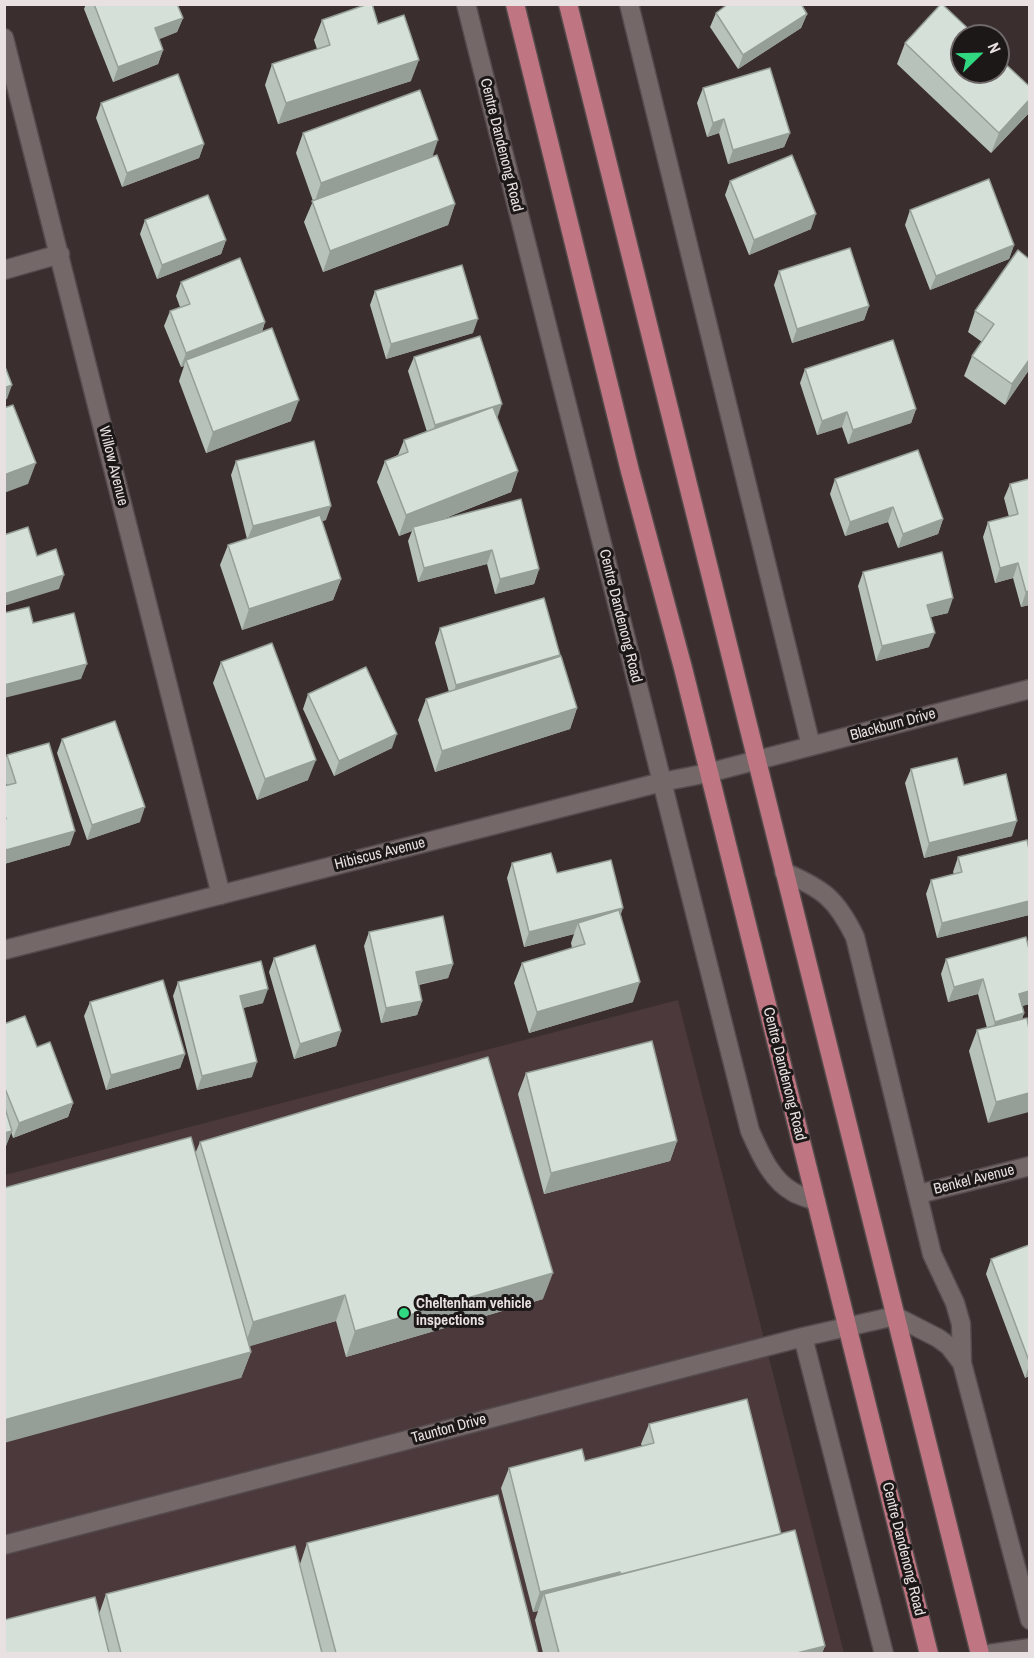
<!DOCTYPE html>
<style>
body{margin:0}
#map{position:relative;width:1034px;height:1658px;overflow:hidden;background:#3a2e2f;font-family:"Archivo Narrow",sans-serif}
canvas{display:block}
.frame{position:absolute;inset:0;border:6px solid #e9e1e1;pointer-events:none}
.north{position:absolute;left:950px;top:24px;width:60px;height:60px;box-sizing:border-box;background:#1d1818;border:2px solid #6f6868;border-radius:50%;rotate:67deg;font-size:16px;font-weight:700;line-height:24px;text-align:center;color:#e9e1e1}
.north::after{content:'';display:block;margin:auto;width:21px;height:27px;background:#30d882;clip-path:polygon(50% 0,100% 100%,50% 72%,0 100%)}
</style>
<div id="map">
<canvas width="1034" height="1658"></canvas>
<div class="frame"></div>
<div class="north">N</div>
</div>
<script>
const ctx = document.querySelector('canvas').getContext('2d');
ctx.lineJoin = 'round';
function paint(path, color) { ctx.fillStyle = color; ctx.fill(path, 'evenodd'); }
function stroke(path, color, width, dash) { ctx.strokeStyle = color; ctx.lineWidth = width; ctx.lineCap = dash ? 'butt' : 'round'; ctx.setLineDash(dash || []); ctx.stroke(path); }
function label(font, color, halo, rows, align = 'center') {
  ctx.font = font + ' "Archivo Narrow",sans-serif'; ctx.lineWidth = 6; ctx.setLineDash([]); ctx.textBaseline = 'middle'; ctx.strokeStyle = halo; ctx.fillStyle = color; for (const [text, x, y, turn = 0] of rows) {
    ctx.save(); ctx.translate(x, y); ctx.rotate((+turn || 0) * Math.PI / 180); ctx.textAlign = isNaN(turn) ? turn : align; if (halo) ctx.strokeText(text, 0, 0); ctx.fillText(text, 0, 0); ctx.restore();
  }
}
paint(new Path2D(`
 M678 1000 844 1653 5 1654V1175Z`), '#4b393b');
const street = new Path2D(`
 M466 4 750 1131C760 1153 771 1180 793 1192 800 1196 808 1198 816 1201
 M629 4 811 746
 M4 38 221 895
 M4 270 60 254
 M784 872C823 889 836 898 855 937L932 1254 955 1303 961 1324 962 1363 1030 1620
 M4 950 662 782 708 773 1030 689
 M919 1194 1030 1166
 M803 1337 884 1654
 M4 1545 803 1337 895 1316 938 1338 949 1346 962 1363
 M989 1654 1030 1648`);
const primary = new Path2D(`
 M515 4 630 471 683 668 929 1654
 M568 4 980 1654`);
stroke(street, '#554b4c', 21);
stroke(primary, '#554b4c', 21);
stroke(street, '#756869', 18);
stroke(primary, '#c07682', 18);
paint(new Path2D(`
 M86 4H177L183 18 177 32 159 39 163 50 158 64 113 82 84 9Z
 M716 13 807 14 801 28 738 69 710 27Z
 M322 20 378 24 411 81 278 124 265 85 272 64 317 49 314 40Z
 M905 43 1029 113 991 153 897 64Z
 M703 88 790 133 784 147 728 164 719 133 707 137 697 103Z
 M101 103 204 144 199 158 122 187 96 118Z
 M303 133 433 156 455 204 448 225 323 272 304 222 313 201 296 153Z
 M730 181 811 229 749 255 725 195Z
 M910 210 1014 245 1009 259 930 290 905 225Z
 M145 220 226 240 221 254 157 279 140 234Z
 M1018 250 1029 370 1005 405 964 376 972 356 982 342 968 332 975 311Z
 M779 271 869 306 864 320 792 343 774 285Z
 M181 282 265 322 262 332 291 421 206 453 179 381 184 366 181 367 164 326 170 311 180 307 176 296Z
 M375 291 473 333 386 359 370 305Z
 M414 357 497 417 518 471 511 492 438 521 539 569 534 584 495 594 487 564 418 582 408 541 412 531 399 536 377 482 385 461 398 455 404 440 427 432 408 371Z
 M805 369 916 409 911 423 848 444 842 427 817 435 800 383Z
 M236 461 326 520 322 521 341 579 333 600 242 630 220 565 228 545 247 539 231 475Z
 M835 479 943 519 938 534 898 548 888 522 845 536 830 494Z
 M1029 479V605L1021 607 1013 578 995 583 983 537 988 522 1009 517 1004 498 1010 484Z
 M863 572 948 613 931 617 929 647 876 661 858 586Z
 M440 628 560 657 577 708 570 729 435 772 418 720 426 699 449 692 435 643Z
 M221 662 308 780 257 800 213 683Z
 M308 694 392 748 334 776 303 709Z
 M62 739 140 822 87 840 57 753Z
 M7 755 70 845 4 864V786H7L4 778V763Z
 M911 769 964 785 1012 836 924 858 905 783Z
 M1029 849V915L937 938 926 894 931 880 954 874 953 872 958 857Z
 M512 863 557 873 621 915 633 1002 529 1033 514 983 522 963 572 948 571 943 574 934 524 947 507 878Z
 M369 932 453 964 448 978 419 985 422 1001 417 1015 381 1023 364 946Z
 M1029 949V1004L1022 1006 1024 1013 1022 1019 1029 1029 988 1123 969 1051 977 1030 987 1028 978 994 948 1002 941 974 946 959Z
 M274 958 341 1031 336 1046 294 1059 269 972Z
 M178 982 263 1003 243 1008 252 1077 197 1090 173 996Z
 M90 1002 185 1054 180 1068 106 1090 84 1016Z
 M4 1024 37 1047 73 1103 68 1117 13 1138 11 1132 4 1151Z
 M526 1073 677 1141 670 1161 544 1194 518 1094Z
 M200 1142 543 1299 346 1357 336 1321 249 1346 251 1352 241 1378 195 1154Z
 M1029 1245V1376L1025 1378 986 1274 991 1259Z
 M649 1424 781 1534 825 1646 822 1653H543L535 1620 538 1611 533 1612 501 1488 509 1468 585 1461 642 1446 641 1444Z
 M307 1543 538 1653H4L99 1614 106 1594 300 1564Z`), '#b7c2ba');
paint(new Path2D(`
 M807 14 801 28 738 69 743 55Z
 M183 18 177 32 150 43 155 28Z
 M163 50 158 64 113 82 118 67Z
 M419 60 411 81 278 124 286 103Z
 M1029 100V113L991 153 999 133Z
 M724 119 719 133 707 137 713 123Z
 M790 133 784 147 728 164 733 150Z
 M438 140 431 161 314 204 321 183Z
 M204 144 199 158 122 187 127 173Z
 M455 204 448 225 323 272 330 251Z
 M816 214 811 229 749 255 754 240Z
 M226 240 221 254 157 279 162 265Z
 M1014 245 1009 259 930 290 936 276Z
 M869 306 864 320 792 343 797 329Z
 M478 319 473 333 386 359 391 344Z
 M265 322 260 336 186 360 184 366 181 367 186 353Z
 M1029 360V370L1005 405 1012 384Z
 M12 385 7 399 4 400V388Z
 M299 400 291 421 206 453 213 432Z
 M502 404 497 419 430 439 435 425Z
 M916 409 911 423 848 444 853 430Z
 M847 412 842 427 817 435 822 421Z
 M36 463 28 484 4 493V475Z
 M518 471 511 492 414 530 413 527 412 531 399 536 406 515Z
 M331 506 326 520 247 540 253 526Z
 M893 507 888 522 845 536 850 522Z
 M943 519 938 534 898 548 903 534Z
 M492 550 487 564 418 582 424 568Z
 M1018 563 1013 578 995 583 1000 568Z
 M539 569 534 584 495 594 500 579Z
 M64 575 59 589 4 606V594Z
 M341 579 333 600 242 630 249 609Z
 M1029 591V605L1021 607 1026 592Z
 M953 598 948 613 922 619 927 605Z
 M935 633 929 647 876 661 882 646Z
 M560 655 555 670 451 699 456 685Z
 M87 664 81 679 4 698V685Z
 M577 708 570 729 435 772 442 751Z
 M397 734 392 748 334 776 339 761Z
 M316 760 308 780 257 800 265 779Z
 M145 807 140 822 87 840 92 825Z
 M1017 821 1012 836 924 858 929 843Z
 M75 831 70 845 4 864V855L6 850Z
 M1029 901V915L937 938 942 923Z
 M623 908 618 923H578L574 934 524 947 529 932Z
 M453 964 448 978 411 986 416 972Z
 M983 979 978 994 948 1002 954 987Z
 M640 982 633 1002 529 1033 537 1012Z
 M268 989 263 1003 235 1010 240 996Z
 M1029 991V1004L1013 1009 1019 994Z
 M422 1001 417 1015 381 1023 386 1008Z
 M1024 1013 1019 1028 990 1036 995 1022Z
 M341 1031 336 1046 294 1059 300 1044Z
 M185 1054 180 1068 106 1090 111 1075Z
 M257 1062 252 1077 197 1090 202 1076Z
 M1029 1093V1112L988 1123 996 1102Z
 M73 1103 68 1117 13 1138 19 1123Z
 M12 1131 4 1151V1133Z
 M677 1141 670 1161 544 1194 551 1173Z
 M553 1273 543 1299 346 1357 355 1331Z
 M345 1295 336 1321 244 1348 253 1322Z
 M251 1352 241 1378 4 1443V1420Z
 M1029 1365V1376L1025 1378Z
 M620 1572 613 1592 544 1594 538 1611 533 1612 540 1592Z
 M825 1646 822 1653H797Z`), '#959e97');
const building = new Path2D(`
 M94 4H177L183 18 155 28 163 50 118 67Z
 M368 4H372L378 24 404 15 419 60 286 103 272 64 330 45 322 20Z
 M728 4H801L807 14 743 55 716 13Z
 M941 4H942L976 36H962V72H998V57L1029 86V100L999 133 905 43Z
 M770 68 790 133 733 150 724 119 713 123 703 88Z
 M178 74 204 144 127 173 101 103Z
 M420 90 438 140 321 183 303 133Z
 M437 155 455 204 330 251 312 201Z
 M792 155 816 214 754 240 730 181Z
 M989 179 1014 245 936 276 910 210Z
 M208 195 226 240 162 265 145 220Z
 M850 248 869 306 797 329 779 271Z
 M1018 250 1029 259V360L1012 384 972 356 994 324 975 311Z
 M240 258 265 322 186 353 170 311 190 304 181 282Z
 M462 265 478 319 391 344 375 291Z
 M272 328 299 400 213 432 186 360Z
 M480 336 502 404 435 425 414 357Z
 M893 340 916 409 853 430 847 412 822 421 805 369Z
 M4 364 12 385 4 388Z
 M13 405 36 463 4 475V408Z
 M493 407 518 471 406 515 385 461 408 452 404 440Z
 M314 441 331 506 253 526 236 461Z
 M918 450 943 519 903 534 893 507 850 522 835 479Z
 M1029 479V591L1026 592 1018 563 1000 568 988 522 1018 514 1010 484Z
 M521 499 539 569 500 579 492 550 424 568 413 527Z
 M320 515 341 579 249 609 228 545Z
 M28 527 37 556 56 549 64 575 4 594V535Z
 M942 552 953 598 927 605 935 633 882 646 863 572Z
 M544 598 560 655 456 685 440 628Z
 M29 607 33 623 74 613 87 664 4 685V613Z
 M272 643 316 760 265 779 221 662Z
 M561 656 577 708 442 751 426 699Z
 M366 667 397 734 339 761 308 694Z
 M115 721 145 807 92 825 62 739Z
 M49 743 75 831 6 850 4 844V819H6L4 812V786L16 783 7 755Z
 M957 758 964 785 1006 774 1017 821 929 843 911 769Z
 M1027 840 1029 849V901L942 923 931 880 962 872 958 857Z
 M551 853 557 873 611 860 623 908 529 932 512 863Z
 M619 910 640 982 537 1012 522 963 585 944 578 923Z
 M443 916 453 964 416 972 422 1001 386 1008 369 932Z
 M1026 937 1029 949V991L1019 994 1024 1013 995 1022 983 979 954 987 946 959Z
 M315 945 341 1031 300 1044 274 958Z
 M261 961 268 989 240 996 257 1062 202 1076 178 982Z
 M163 980 185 1054 111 1075 90 1002Z
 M25 1016 37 1047 50 1042 73 1103 19 1123 4 1086V1024Z
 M1027 1018 1029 1029V1093L996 1102 977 1030Z
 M652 1041 677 1141 551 1173 526 1073Z
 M488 1057 553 1273 355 1331 345 1295 253 1322 200 1142Z
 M4 1105 12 1131 4 1133Z
 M191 1137 251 1352 4 1420V1188Z
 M1029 1245V1361L991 1259Z
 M747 1399 781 1534 621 1574 620 1572 540 1592 509 1468 582 1449 585 1461 654 1443 649 1424Z
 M498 1495 538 1653H336L307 1543Z
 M795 1530 825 1646 797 1653H559L544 1594Z
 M295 1546 322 1653H121L106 1594Z
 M95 1597 109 1653H4V1620Z`);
paint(building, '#d5e1d8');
stroke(building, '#959e97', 1.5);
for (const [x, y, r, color] of [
 [404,1313,6,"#30d882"]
]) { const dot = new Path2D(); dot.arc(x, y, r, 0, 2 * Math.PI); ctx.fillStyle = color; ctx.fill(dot); stroke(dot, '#1d1818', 2); }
label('15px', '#e9e1e1', '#1d1818', [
 ["Centre Dandenong Road",501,145,76],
 ["Willow Avenue",113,466,76],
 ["Centre Dandenong Road",620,616,76],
 ["Blackburn Drive",893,725,-15],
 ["Hibiscus Avenue",380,854,-14],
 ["Centre Dandenong Road",784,1074,76],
 ["Benkel Avenue",974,1180,-14],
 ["Taunton Drive",449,1429,-15],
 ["Centre Dandenong Road",903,1549,76]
]);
label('bold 15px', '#e9e1e1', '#1d1818', [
 ["Cheltenham vehicle",416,1304],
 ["inspections",416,1321]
], 'left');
</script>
